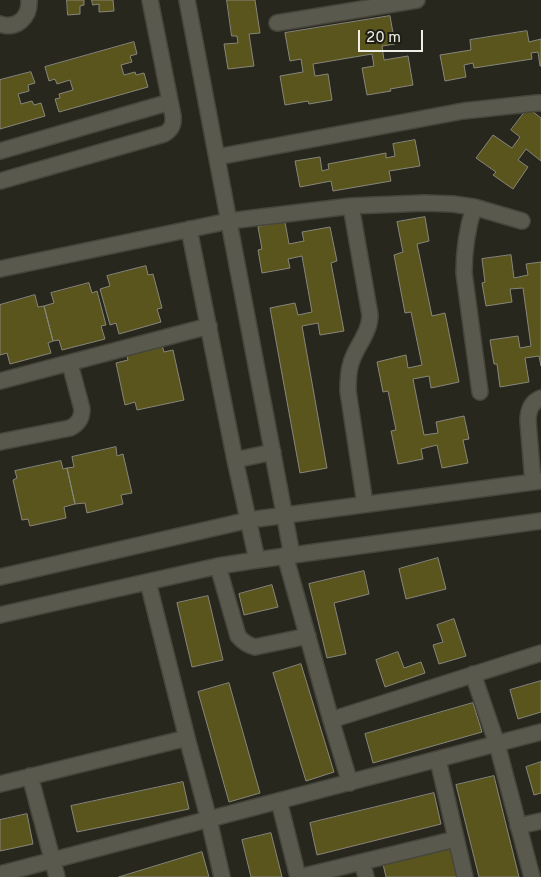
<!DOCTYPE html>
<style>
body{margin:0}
#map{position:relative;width:541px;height:877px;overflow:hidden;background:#28271e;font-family:Overpass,sans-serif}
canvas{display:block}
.scale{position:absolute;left:358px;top:30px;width:65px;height:22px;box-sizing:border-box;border:2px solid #efefe8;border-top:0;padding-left:6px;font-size:15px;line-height:18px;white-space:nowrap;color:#efefe8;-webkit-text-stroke:4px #1f1e14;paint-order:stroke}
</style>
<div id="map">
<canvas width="541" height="877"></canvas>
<div class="scale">20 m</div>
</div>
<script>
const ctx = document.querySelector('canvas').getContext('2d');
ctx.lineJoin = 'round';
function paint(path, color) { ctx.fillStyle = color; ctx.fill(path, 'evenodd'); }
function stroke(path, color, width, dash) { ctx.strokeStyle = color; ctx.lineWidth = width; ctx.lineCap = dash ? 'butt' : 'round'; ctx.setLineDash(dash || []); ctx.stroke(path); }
const building = new Path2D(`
 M67 0H84V5L80 6V14L68 15Z
 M92 0H113L114 11 99 12V4L93 5Z
 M227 0H255L260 33 249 34 254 66 228 69 224 44 238 43 237 36H232Z
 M390 16 395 44 382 46 384 60 408 56 413 85 390 89 391 91 367 95 362 68 374 66 372 54 313 64 315 76 328 74 332 100 309 104 308 101 285 105 280 76 303 72 301 59 290 61 285 33Z
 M527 31 529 42 541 39V66H540L538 52 531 53 532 59 474 68 473 63 464 65 466 77 445 81 440 55 471 50 470 40Z
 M134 42 137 54 130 56 132 62 121 65 124 75 135 72 136 75 144 73 148 87 59 112 55 99 60 98 59 94 73 90 70 80 57 84 55 79 49 81 45 67Z
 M31 72 35 83 28 85 29 91 18 94 21 104 32 101 34 105 41 103 45 116 0 129V80Z
 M528 108 541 118V161L526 149 518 160 528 167 513 189 493 175 496 172 476 158 493 135 512 148 520 137 511 130Z
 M415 140 420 166 389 171 391 181 333 191 331 181 300 187 295 161 320 157 322 171 329 169 328 164 386 153V158L395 156 393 144Z
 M425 217 429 241 417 244 432 316 445 313 459 382 431 388 429 376 413 379 424 435 438 433 436 422 464 416 469 439 463 440 468 463 442 468 437 445 421 449 423 459 398 464 391 431 396 430 388 391 383 392 377 362 406 355 408 368 422 365 411 312 405 313 394 255 403 252 397 222Z
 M285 222 289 244 304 241 302 232 330 227 337 261 331 263 344 331 320 335 318 323 302 326 327 468 300 473 270 308 295 303 298 315 312 312 302 256 288 259 290 268 262 273 258 250 262 249 258 227Z
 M511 255 514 278 528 275 526 264 541 262V366L539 356 525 358 529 382 500 387 497 364H494L490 340 518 336 520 348 531 346 523 288 510 289 512 302 486 306 482 283 485 282 482 259Z
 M146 266 148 275 153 274 162 308 157 309 161 322 119 334 116 323 110 325 100 289 110 286 107 276Z
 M89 283 92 293 97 291 106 325 101 326 105 339 62 350 59 340 53 341 44 306 54 303 51 293Z
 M35 295 38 307 44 306 53 341 48 343 51 353 10 364 7 353 0 355V305Z
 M162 345 164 352 173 350 184 400 137 410 135 402 125 405 116 363 128 360 126 353Z
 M116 447 117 456 123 454 132 493 121 495 123 504 87 513 85 503 75 504 67 468 74 467 72 457Z
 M61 461 63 469 67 468 75 504 64 507 66 518 30 526 28 519 22 520 13 480 17 478 15 471Z
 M438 558 446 589 406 599 399 569Z
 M364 571 369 594 334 603 346 654 327 658 309 584Z
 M272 585 278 607 244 615 239 594Z
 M208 596 223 660 192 667 177 603Z
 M454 619 466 656 439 664 433 645 443 642 437 625Z
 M398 652 404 668 421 662 425 673 385 687 376 660Z
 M301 664 334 772 306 781 273 673Z
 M541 681V712L518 719 510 690Z
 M229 683 260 793 229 802 198 692Z
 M473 703 482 732 373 763 365 734Z
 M541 762V793L534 795 526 767Z
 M494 776 519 877H479L456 785Z
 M183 782 189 809 77 832 71 806Z
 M434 793 441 824 317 855 310 823Z
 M27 814 33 844 0 851V820Z
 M271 833 282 877H251L242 840Z
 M450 847 458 877H386L383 864Z
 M202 852 209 877H119Z`);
paint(building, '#5a551c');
stroke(building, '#87867b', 1);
const minor = new Path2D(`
 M187 0 292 555
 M277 23 417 0
 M0 24C17 30 30 17 29 0
 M0 151 170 102
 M217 157 463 111 537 103H541
 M0 181 164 134C171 130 174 125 173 116L150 0
 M351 206 370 315C370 333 356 346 351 363 348 372 348 381 348 391L365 504
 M474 207C467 229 464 250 464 273L480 392
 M189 229 235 460 257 560
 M0 269 229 221 351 206 424 203 453 204 474 207 522 221
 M0 381 209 326
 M0 442 70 428C78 424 82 419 82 409L70 364
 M235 460 273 452
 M533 482 528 421C528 411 531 402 541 398
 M285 555 331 720 350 783
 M218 566 238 636C243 642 247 645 255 647L308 636
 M0 577 249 520 541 481
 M148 582 187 738 209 820 222 877
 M0 615 218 566 257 560 541 521
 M473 674 497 744 532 877
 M331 720 541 653
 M438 760 465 877
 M30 776 57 877
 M0 784 187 738
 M279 801 298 877
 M518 826 541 821
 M362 862 366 877
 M0 874 541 732
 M300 877 456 839`);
stroke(minor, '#46463d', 18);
stroke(minor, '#5a594e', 15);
</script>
